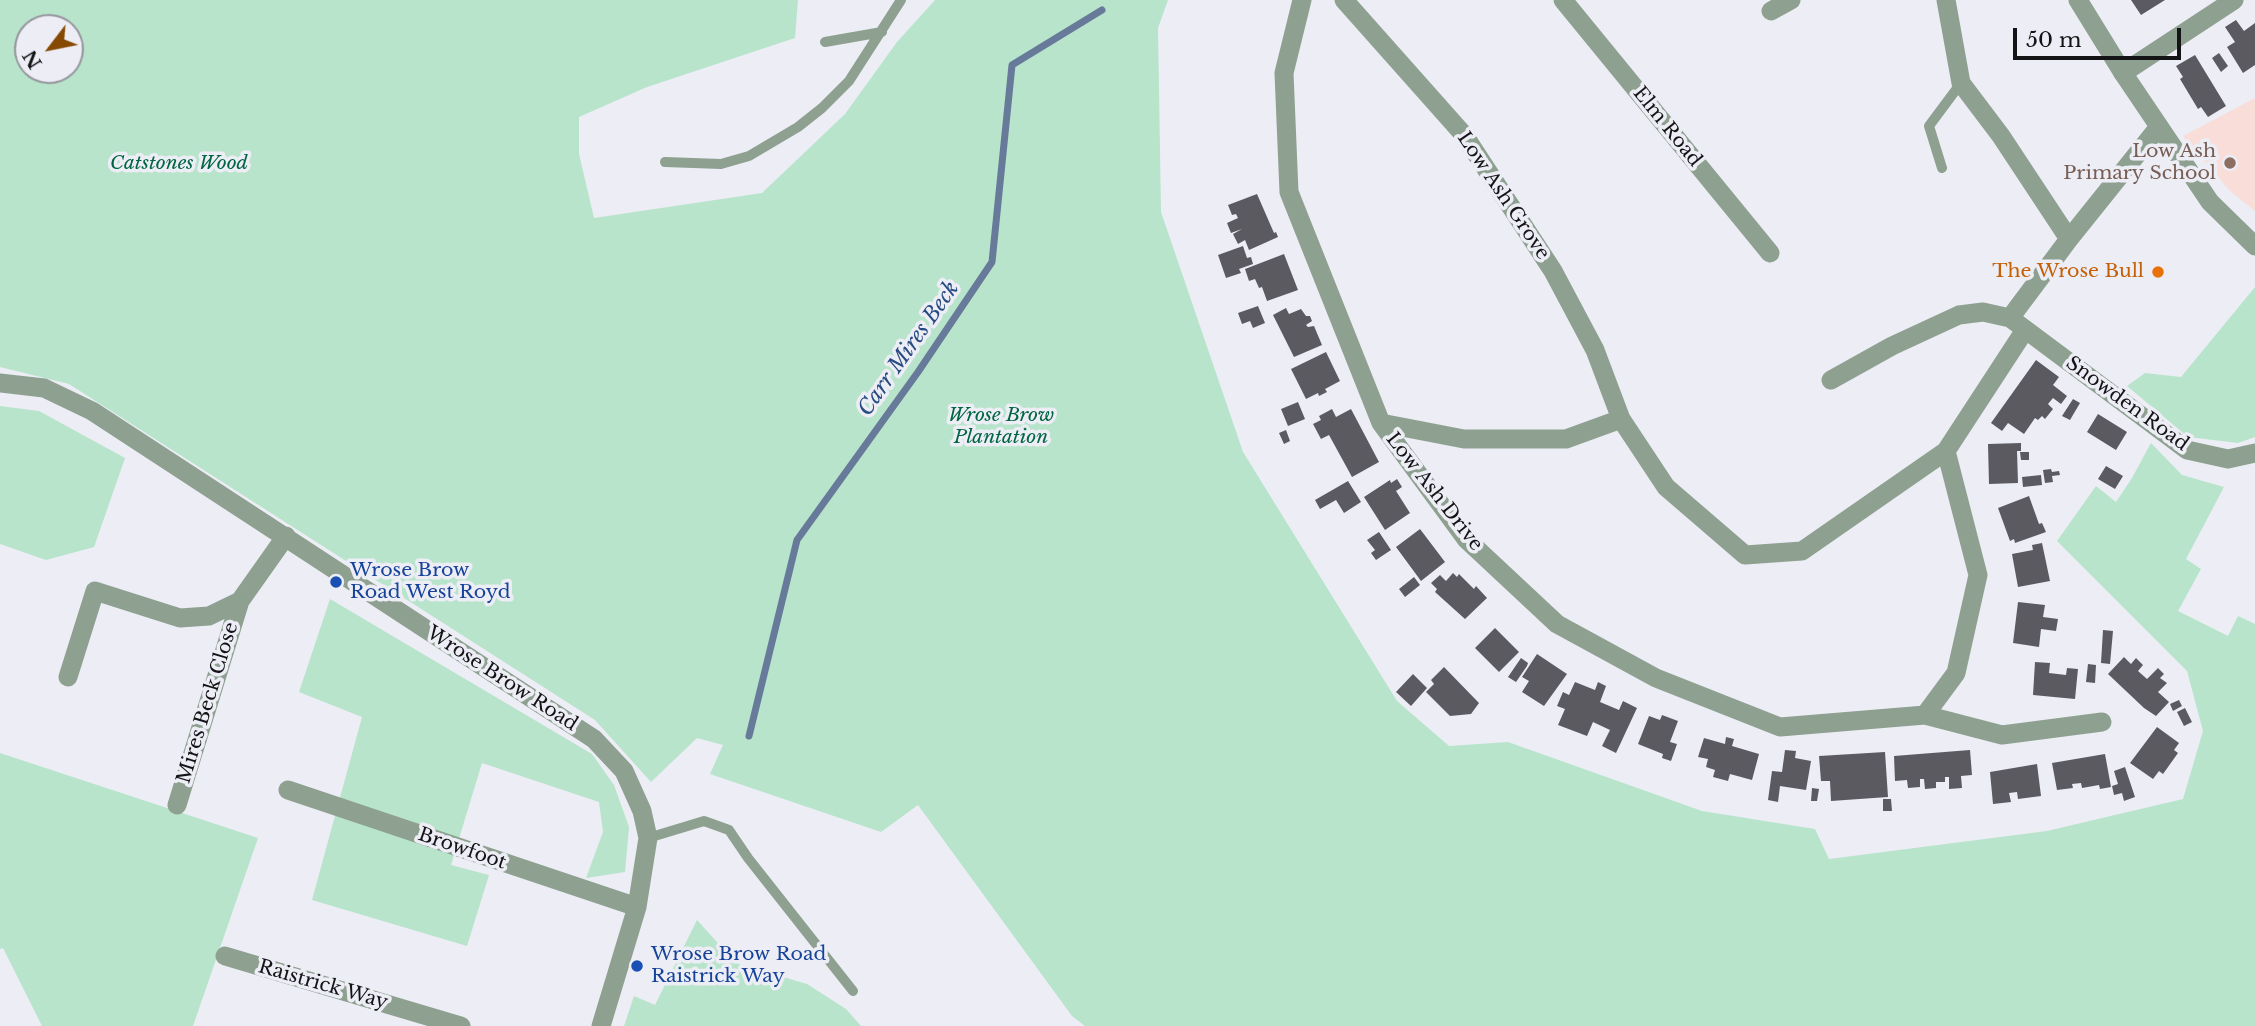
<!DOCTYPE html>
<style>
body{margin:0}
#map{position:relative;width:2255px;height:1026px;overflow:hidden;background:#ededf5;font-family:"Libre Baskerville",serif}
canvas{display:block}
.north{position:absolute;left:14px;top:14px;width:70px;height:70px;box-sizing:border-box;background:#ededf5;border:2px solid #96969c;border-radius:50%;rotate:238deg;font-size:19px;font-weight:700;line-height:28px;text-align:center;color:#141417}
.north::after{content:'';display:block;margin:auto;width:24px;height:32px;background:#854902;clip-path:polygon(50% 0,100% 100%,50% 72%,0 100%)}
.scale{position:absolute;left:2013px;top:28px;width:168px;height:32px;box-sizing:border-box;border:4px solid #141417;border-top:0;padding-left:9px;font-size:21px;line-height:24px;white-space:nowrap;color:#141417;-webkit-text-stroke:5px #ededf5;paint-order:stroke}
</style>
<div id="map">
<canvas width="2255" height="1026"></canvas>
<div class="north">N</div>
<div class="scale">50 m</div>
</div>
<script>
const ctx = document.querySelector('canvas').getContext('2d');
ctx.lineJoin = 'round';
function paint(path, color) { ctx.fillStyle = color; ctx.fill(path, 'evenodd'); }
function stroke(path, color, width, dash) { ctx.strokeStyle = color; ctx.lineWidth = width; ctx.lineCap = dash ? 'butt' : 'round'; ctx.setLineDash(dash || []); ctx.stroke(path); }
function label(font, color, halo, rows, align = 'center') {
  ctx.font = font + ' "Libre Baskerville",serif'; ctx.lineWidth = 7; ctx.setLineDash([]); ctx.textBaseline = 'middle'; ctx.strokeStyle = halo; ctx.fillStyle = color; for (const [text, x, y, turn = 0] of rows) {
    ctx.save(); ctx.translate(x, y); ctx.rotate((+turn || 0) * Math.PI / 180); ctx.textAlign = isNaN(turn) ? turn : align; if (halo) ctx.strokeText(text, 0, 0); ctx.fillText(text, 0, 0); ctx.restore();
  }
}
paint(new Path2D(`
 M2255 98V211L2229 190 2183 136Z`), '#f8ddd9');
paint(new Path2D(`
 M0 0H798L795 38 647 87 579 117V154L594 218 762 193 845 114 897 42 935 0H1168L1158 28 1161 212 1243 452 1397 701 1449 746 1508 742 1702 811 1815 829 1829 859 2047 831 2183 799 2203 731 2187 671 2057 541 2096 486 2116 502 2132 478 2151 443 2182 475 2224 487 2186 559 2201 569 2178 611 2228 636 2238 616 2255 624V1026H1085L1072 1016 918 805 881 832 710 774 723 745 697 738 651 782 595 720 69 384 0 367ZM28 28H70V70H28Z
 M2255 287V437L2238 443 2188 437 2127 386 2145 373 2181 377Z
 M0 406 39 411 125 458 94 547 46 560 0 544Z
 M330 599 592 754 614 785 629 827 625 872 586 878 603 832 599 802 482 763 451 865 489 875 467 946 312 900 362 717 299 692Z
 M0 753 258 838 193 1026H42L3 948 0 949Z
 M697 920 736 963 807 984 846 1009 861 1026H624L634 996 655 1005Z`), '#b7e4cb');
stroke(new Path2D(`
 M749 736 797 540 918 372 992 262 1012 65 1102 10`), '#677a99', 7);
paint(new Path2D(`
 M2131 0H2165L2141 15Z
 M2236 20 2244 31 2255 23V65L2243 73 2227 47 2235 42 2225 27Z
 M2219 53 2228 66 2221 72 2212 58Z
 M2195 55 2226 106 2208 117 2201 107 2198 109 2180 79 2183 77 2176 66Z
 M1257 194 1274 233 1276 232 1278 237 1249 250 1245 240 1238 244 1233 234 1242 229 1231 233 1227 223 1238 218 1236 214 1232 215 1228 205Z
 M1243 246 1247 258 1251 257 1253 264 1239 269 1241 273 1226 278 1218 255Z
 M1284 254 1298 290 1267 301 1262 287 1259 288 1255 279 1249 281 1245 269Z
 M1258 306 1265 323 1253 328 1250 321 1242 324 1238 313Z
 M1286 308 1289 314 1301 309 1306 316H1310L1312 321 1306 325 1308 327 1314 326 1322 345 1294 357 1273 315Z
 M1326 352 1340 381 1325 389 1327 392 1319 396 1318 393 1306 399 1291 369Z
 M2036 360 2059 377 2053 385 2067 396 2061 404 2053 398 2048 404 2053 409 2045 419 2042 416 2038 420 2035 418 2024 434 2008 423 2002 431 1991 423Z
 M2073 399 2080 403 2070 420 2062 416Z
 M1298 402 1305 419 1288 426 1281 409Z
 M1332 409 1336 417 1351 409 1379 462 1352 477 1329 435 1321 439 1313 424 1321 420 1319 416Z
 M2098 414 2127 432 2116 450 2087 432Z
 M1286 430 1290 441 1284 444 1279 433Z
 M2021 443V451H2017L2018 483 1989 484 1988 444Z
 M2020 452H2029V460H2021Z
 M2106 466 2123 476 2115 489 2098 479Z
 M2051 469 2052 472 2059 471 2060 475 2052 476 2053 482 2045 483 2043 470Z
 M2041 475 2042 485 2023 487 2022 477Z
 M1397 479 1402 487 1396 491 1410 513 1385 530 1364 497 1390 480 1391 483Z
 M1348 481 1361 502 1344 513 1336 500 1320 509 1315 500Z
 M2029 496 2039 524 2042 523 2046 532 2015 543 2014 539 2010 541 1998 508Z
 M1420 529 1445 562 1421 581 1396 547Z
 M1379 532 1391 550 1376 560 1371 553 1375 550 1367 540Z
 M2042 543 2050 581 2018 587 2012 554 2033 550 2032 545Z
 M1453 573 1457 577 1459 574 1474 589 1476 586 1487 598 1465 619 1435 592 1437 589 1431 583 1440 575 1446 581Z
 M1414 577 1420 585 1405 597 1399 589Z
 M2018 602 2045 605 2043 617 2058 619 2056 631 2041 629 2039 647 2013 643Z
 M1495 628 1519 652 1499 672 1475 648Z
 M2103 630 2113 631 2110 664 2101 663Z
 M1537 654 1567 674 1544 706 1522 692 1529 681 1522 677Z
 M2124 657 2131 664 2136 658 2143 665 2138 671 2147 679 2158 668 2164 674 2160 678 2167 683 2158 692 2169 702 2156 716 2144 708 2108 674Z
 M1521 658 1528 663 1527 666 1516 682 1508 677Z
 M2035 662 2050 663 2049 673 2066 675 2067 668 2078 669 2075 699 2033 695Z
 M2088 664 2096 665 2095 683 2086 682Z
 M1444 667 1479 703 1471 714 1450 716 1426 692 1434 684 1431 680Z
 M1413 674 1427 688 1411 706 1396 692Z
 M1575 682 1595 690 1598 682 1606 686 1600 702 1619 710 1623 701 1637 708 1616 753 1602 746 1610 730 1593 722 1587 736 1558 725 1565 709 1557 706 1563 692 1569 695Z
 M2179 700 2182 706 2173 711 2170 704Z
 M2185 708 2192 722 2184 726 2177 712Z
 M1662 715 1678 721 1670 742 1677 744 1671 761 1662 758 1663 754 1638 744 1649 716 1660 720Z
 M2157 727 2179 743 2174 750 2178 753 2163 774 2159 771 2153 779 2130 763Z
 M1726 737 1734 739 1732 746 1759 754 1752 780 1730 774 1728 781 1713 777 1715 770 1706 767 1708 759 1698 757 1704 738 1725 744Z
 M1785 750 1796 751 1795 758 1811 761 1806 790 1780 786 1778 802 1768 800 1772 771 1782 772Z
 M1970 750 1972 775 1961 776 1962 788 1949 789V777H1945V782H1936V788L1925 789 1924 779H1920V787L1908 788 1907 780 1895 781 1894 756Z
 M1885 752 1888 797 1831 801 1830 781H1821L1819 756Z
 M2105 754 2111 787 2100 789 2099 785 2082 788 2081 783 2072 784 2073 788 2057 790 2052 763Z
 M2037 764 2041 796 2018 799 2017 792 2009 793 2011 802 1993 804 1990 772Z
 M2125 767 2135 797 2124 801 2122 793 2114 795 2112 786 2118 784 2114 771Z
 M1812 788 1819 789 1817 801H1811Z
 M1883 799H1891L1892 811H1883Z`), '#5b5a61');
stroke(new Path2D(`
 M825 42 882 32
 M665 162 721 164 749 156 798 127 822 108 849 81 901 0
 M1942 168 1929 126 1961 83
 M648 838 704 821 729 830 748 858 853 991`), '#8ea090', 10);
stroke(new Path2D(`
 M1302 0 1284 73 1289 192 1381 423 1466 539 1557 624 1656 678 1780 727 1925 715 1956 673 1978 575 1946 451 2025 330
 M1344 0 1464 135 1553 271 1595 350 1621 419
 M1563 0 1770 253
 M1946 0 1961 83 2001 136 2069 239
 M1771 11 1791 0
 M2123 73 2234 0
 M2010 318 2069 239 2158 128
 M1831 380 1892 346 1959 315 1983 312 2010 318 2187 450 2228 459 2255 453
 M0 383 44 388 92 411 594 739 624 771 642 811 648 838 637 907 601 1026
 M1381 423 1464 439H1566L1621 419 1666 487 1745 555 1802 551 1946 451
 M68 677 95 591 180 618 209 616 240 601
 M1925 715 2002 735 2102 722
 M288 790 637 907
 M177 805 240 601 286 536
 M225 956 461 1026`), '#8ea090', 19);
stroke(new Path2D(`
 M2078 0 2123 73 2210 202 2255 246`), '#8ea090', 19);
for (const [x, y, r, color] of [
 [2230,163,7,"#8d6e63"],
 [2158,272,7,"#e8710a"],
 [336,582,7,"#1a4fb4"],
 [637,966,7,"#1a4fb4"]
]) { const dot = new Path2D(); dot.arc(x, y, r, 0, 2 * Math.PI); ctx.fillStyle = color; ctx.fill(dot); stroke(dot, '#ededf5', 2.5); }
label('19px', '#141417', '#ededf5', [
 ["Elm Road",1667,127,51],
 ["Low Ash Grove",1503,196,56],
 ["Snowden Road",2127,404,36],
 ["Low Ash Drive",1434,492,52],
 ["Wrose Brow Road",502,679,33],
 ["Mires Beck Close",208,703,-73],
 ["Browfoot",462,849,19],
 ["Raistrick Way",323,985,16]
]);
label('19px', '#785e54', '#ededf5', [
 ["Low Ash",2216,152],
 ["Primary School",2216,174]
], 'right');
label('italic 19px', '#006642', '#ededf5', [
 ["Catstones Wood",179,164],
 ["Wrose Brow",1001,416],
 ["Plantation",1001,438]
]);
label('19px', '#c56008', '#ededf5', [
 ["The Wrose Bull",2144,272]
], 'right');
label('19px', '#164399', '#ededf5', [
 ["Wrose Brow",350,571],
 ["Road West Royd",350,593],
 ["Wrose Brow Road",651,955],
 ["Raistrick Way",651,977]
], 'left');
label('italic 21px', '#284c82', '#ededf5', [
 ["Carr Mires Beck",909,349,-55]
]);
</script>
